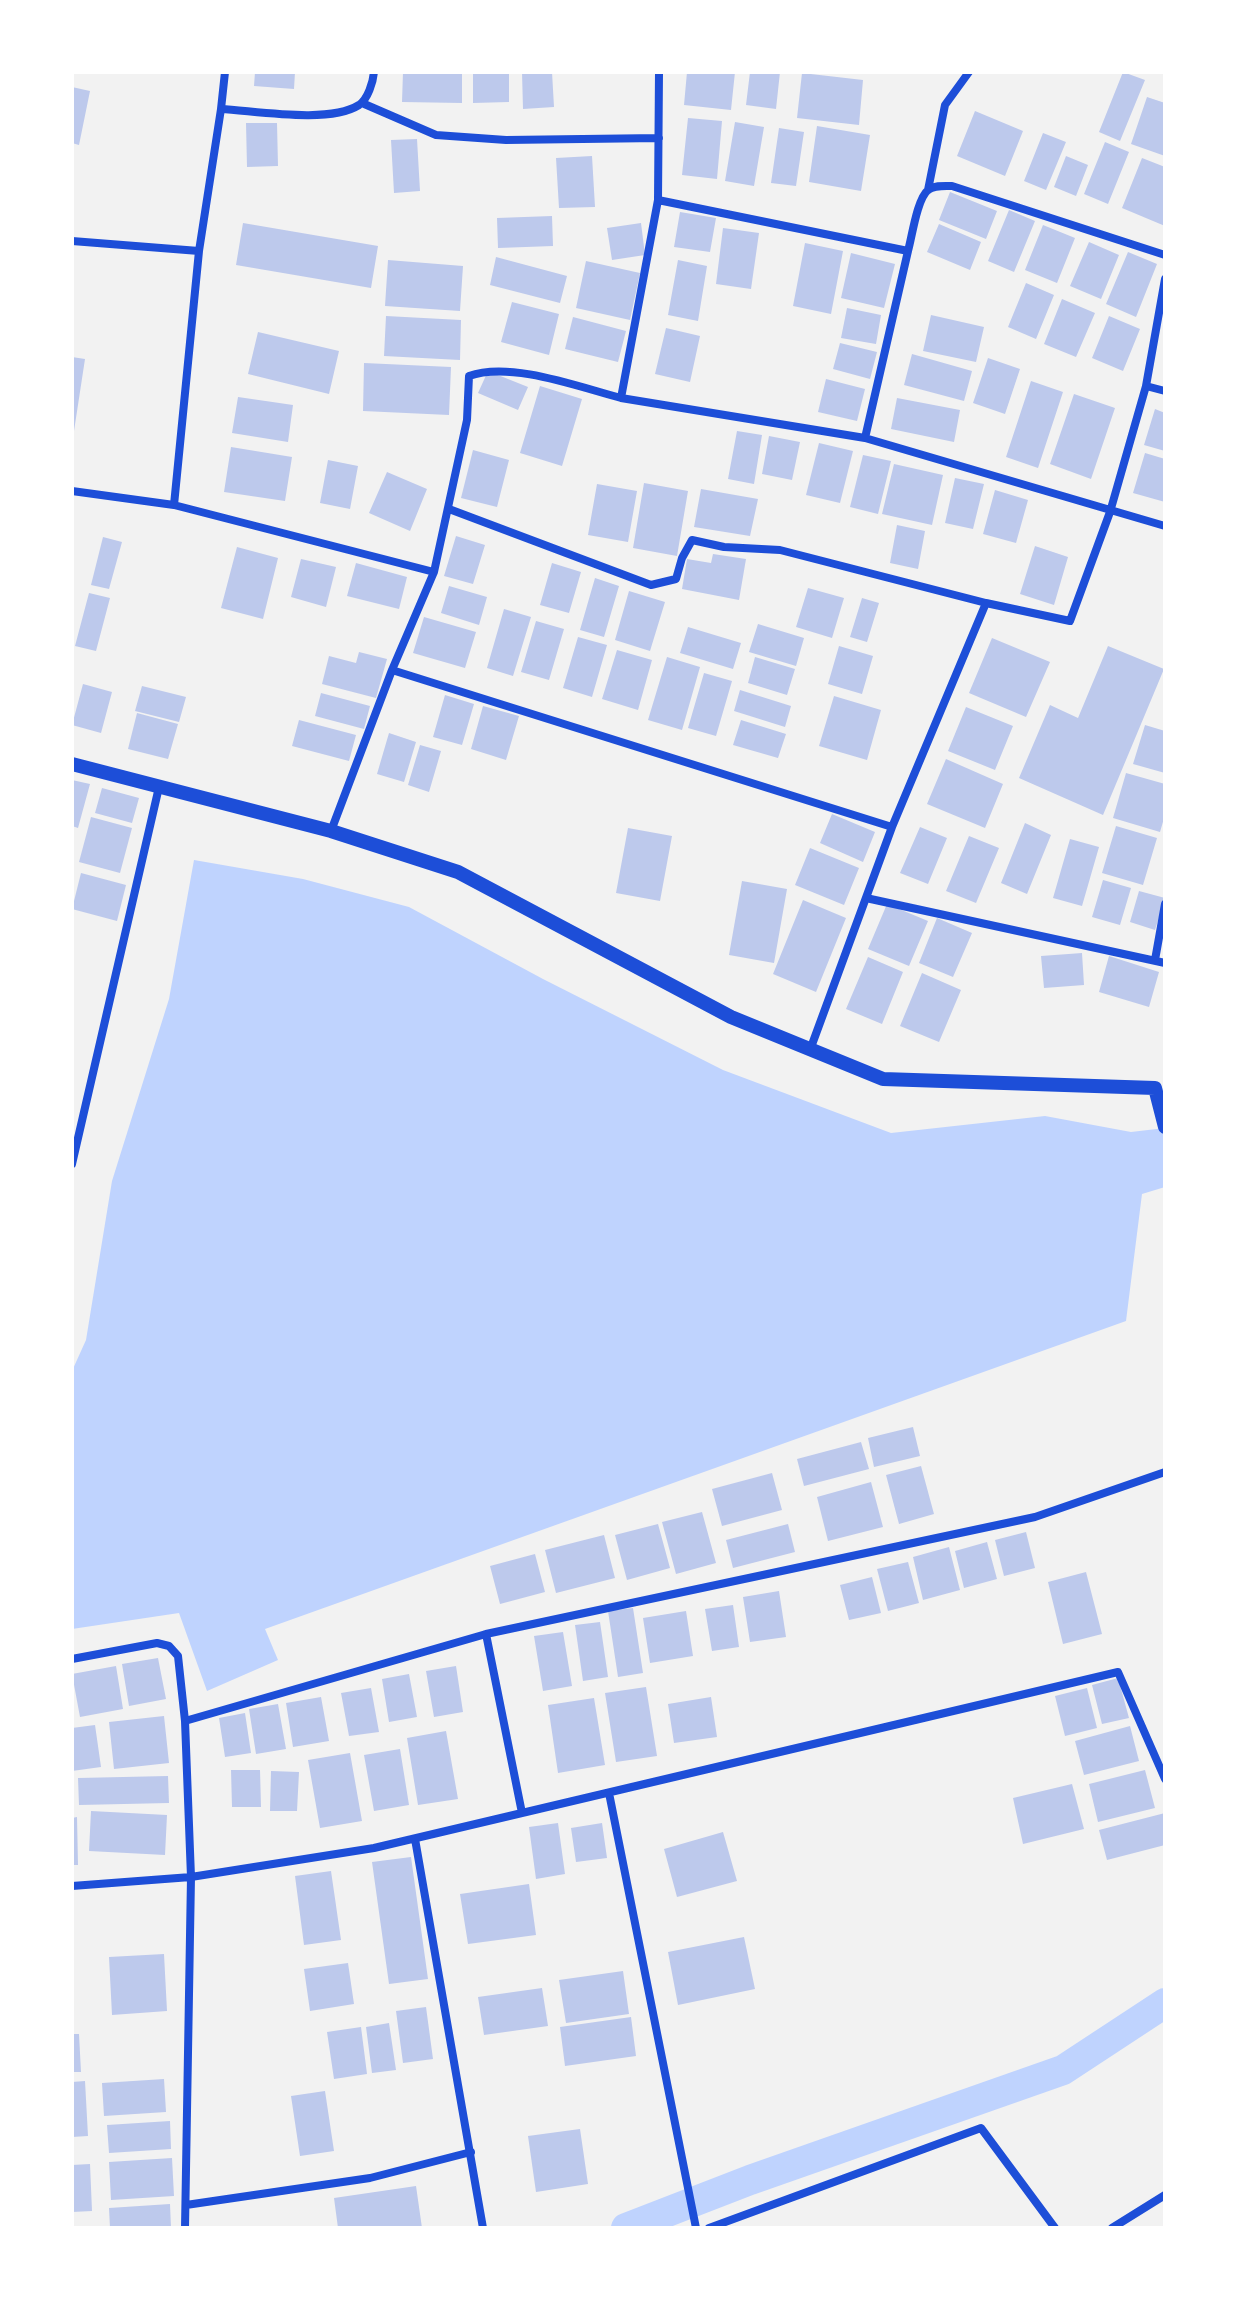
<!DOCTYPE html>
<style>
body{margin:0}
#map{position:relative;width:1237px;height:2300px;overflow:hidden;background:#f2f2f2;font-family:Montserrat,sans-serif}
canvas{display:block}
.frame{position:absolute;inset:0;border:74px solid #fff;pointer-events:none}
</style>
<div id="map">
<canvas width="1237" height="2300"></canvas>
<div class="frame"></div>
</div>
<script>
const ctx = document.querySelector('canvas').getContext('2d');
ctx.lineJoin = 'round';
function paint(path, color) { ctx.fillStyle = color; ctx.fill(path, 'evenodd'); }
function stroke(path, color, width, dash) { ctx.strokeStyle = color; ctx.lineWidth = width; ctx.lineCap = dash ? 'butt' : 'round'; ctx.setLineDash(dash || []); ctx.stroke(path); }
paint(new Path2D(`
 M194 860 303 879 409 907 543 979 723 1070 891 1133 1045 1116 1131 1132 1165 1128V1187L1142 1194 1126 1321 265 1629 278 1660 207 1691 179 1613 72 1629V1371L86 1340 112 1181 169 999Z`), '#bfd3fe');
stroke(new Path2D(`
 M626 2228 750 2180 1063 2070 1165 2003`), '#bfd3fe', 30);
paint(new Path2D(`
 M255 72H295L294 89 254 86Z
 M403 72H462V103L402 102Z
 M473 72H509V102L473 103Z
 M522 72H552L554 107 523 109Z
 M687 72H735L731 110 684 105Z
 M750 72H780L776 109 746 105Z
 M1123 72 1145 80 1120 141 1099 132Z
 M802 73 863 80 859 125 797 118Z
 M72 87 90 91 79 145 72 143Z
 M1147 97 1165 103V156L1131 144Z
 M975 111 1023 131 1005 176 957 156Z
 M688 118 722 121 717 179 682 175Z
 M735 122 764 127 754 186 725 181Z
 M246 123H277L278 166 247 167Z
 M817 126 870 135 861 191 809 182Z
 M779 128 804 132 796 186 771 183Z
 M1043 133 1066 142 1046 190 1024 181Z
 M417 139 420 191 394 193 391 140Z
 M1105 142 1129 152 1108 204 1084 194Z
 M592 156 595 207 559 208 556 158Z
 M1066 156 1088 165 1076 196 1054 187Z
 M1142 158 1165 167V226L1122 208Z
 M950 192 997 211 986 239 939 220Z
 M1009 210 1035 221 1014 272 988 261Z
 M680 212 716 218 710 252 674 247Z
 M552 216 553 246 498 248 497 218Z
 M243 223 378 246 371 288 236 265Z
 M641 223 645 255 612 260 607 228Z
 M939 224 981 242 970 270 927 252Z
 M1043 225 1075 238 1057 283 1025 270Z
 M723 228 759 233 751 289 716 284Z
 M1089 242 1119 255 1101 299 1070 286Z
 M805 243 843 251 831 314 793 306Z
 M1128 252 1157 264 1136 317 1106 304Z
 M851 253 895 264 884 308 841 298Z
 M496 257 567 276 560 303 490 285Z
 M388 260 463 266 460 311 385 306Z
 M678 260 707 266 698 321 668 315Z
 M586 261 640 273 630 320 576 308Z
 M1026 283 1054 295 1036 339 1008 327Z
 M1062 299 1095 313 1076 357 1044 344Z
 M512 302 559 314 549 355 501 342Z
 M847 308 881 315 876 344 841 338Z
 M931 315 984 327 976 362 923 351Z
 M386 316 461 320 460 360 384 356Z
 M1109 316 1140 329 1123 371 1092 358Z
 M573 317 626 331 618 362 565 349Z
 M666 328 700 336 690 382 655 374Z
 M258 332 339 351 329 394 248 374Z
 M840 343 877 352 870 379 833 369Z
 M912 354 972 371 964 401 904 385Z
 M72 357 85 359 74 431H72Z
 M988 358 1020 369 1005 414 973 403Z
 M364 363 451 367 449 415 363 411Z
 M488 371 528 387 518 410 478 393Z
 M826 379 865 389 857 421 818 412Z
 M1031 381 1063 392 1038 468 1006 457Z
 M540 386 582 399 562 466 520 453Z
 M1074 394 1115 408 1091 479 1050 464Z
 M238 397 293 405 288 442 232 433Z
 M897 398 960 410 954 442 891 429Z
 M1155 409 1165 413V451L1144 445Z
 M737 431 762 435 754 484 728 479Z
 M769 436 800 442 792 480 762 474Z
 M819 443 853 451 840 503 806 495Z
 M231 447 292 457 285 501 224 492Z
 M473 450 509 460 497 507 461 498Z
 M1145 453 1165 459V502L1133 493Z
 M863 455 891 461 878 514 850 507Z
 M328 460 358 466 350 509 320 503Z
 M894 464 943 475 932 525 882 514Z
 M387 472 427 489 410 531 369 513Z
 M955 478 984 484 973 529 945 523Z
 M644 483 688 491 677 556 633 548Z
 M597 484 637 491 628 542 588 535Z
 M701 489 758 499 750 536 694 527Z
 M995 490 1028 500 1016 543 983 534Z
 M897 525 925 531 918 569 890 563Z
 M456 536 485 545 473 584 444 576Z
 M103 537 122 542 109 589 91 585Z
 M1035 546 1068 557 1054 605 1020 594Z
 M237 547 278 558 263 619 221 608Z
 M713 554 746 559 739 600 682 589 687 559 711 563Z
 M301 559 336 567 326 607 291 597Z
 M356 563 407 577 399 609 347 596Z
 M552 563 581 572 569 613 540 605Z
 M595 578 619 586 604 637 580 630Z
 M449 586 487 597 479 625 441 613Z
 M808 588 844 598 832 638 796 627Z
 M629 591 665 602 650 651 615 640Z
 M89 593 110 598 96 651 75 646Z
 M862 598 879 603 867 642 850 637Z
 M504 609 531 617 513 676 487 668Z
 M424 617 476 632 465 668 413 653Z
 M536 621 564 629 549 680 521 672Z
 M758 624 804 638 796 666 749 652Z
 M688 627 741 643 733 669 680 653Z
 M578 637 607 645 592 697 563 688Z
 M992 638 1050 662 1026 717 969 693Z
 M839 646 873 656 862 694 828 684Z
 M1108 646 1164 669 1103 815 1019 778 1050 705 1078 718Z
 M617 650 652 660 638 710 602 699Z
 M359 652 387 659 376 698 322 684 329 656 356 663Z
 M667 657 700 667 682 730 648 720Z
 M755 657 795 669 787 695 748 683Z
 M704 673 732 681 716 736 688 728Z
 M83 684 112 692 101 733 72 725Z
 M142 686 186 697 179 722 135 711Z
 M740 690 791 706 785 727 734 711Z
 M321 693 370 706 364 729 315 716Z
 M445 695 474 704 462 745 433 737Z
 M834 696 881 710 867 760 819 746Z
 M483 706 519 716 506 760 471 749Z
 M966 707 1013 726 995 770 948 751Z
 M137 713 178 724 168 759 128 749Z
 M299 720 356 735 349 761 292 746Z
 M741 720 786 734 778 758 733 745Z
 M1145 725 1165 731V773L1133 764Z
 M389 733 416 742 404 782 377 774Z
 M420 745 441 751 429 792 408 785Z
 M946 759 1003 784 985 828 927 804Z
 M1126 773 1165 784V815L1160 832 1113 818Z
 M72 780 90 784 78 828 72 826Z
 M102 788 139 798 132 823 95 813Z
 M832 814 875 832 863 862 820 843Z
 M91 817 132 828 120 873 79 862Z
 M1025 823 1051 835 1027 894 1001 883Z
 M1116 826 1157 838 1143 885 1102 873Z
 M920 827 947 838 928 884 900 873Z
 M628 828 672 836 660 901 616 893Z
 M969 836 999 848 976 903 946 891Z
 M1070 839 1099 847 1082 906 1053 898Z
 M810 848 859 868 844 905 795 885Z
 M81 873 126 885 117 921 72 909Z
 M1103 880 1131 888 1120 925 1092 917Z
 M742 881 787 889 774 963 729 955Z
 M1139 891 1165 898 1155 930 1130 922Z
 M803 900 846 918 816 992 773 974Z
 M887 904 928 921 909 966 868 949Z
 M937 918 972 933 953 977 919 963Z
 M1082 953 1084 985 1044 988 1041 956Z
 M1109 956 1159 972 1149 1007 1099 992Z
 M868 957 903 972 882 1024 846 1009Z
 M922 973 961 990 939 1042 900 1026Z
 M913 1427 920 1456 874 1467 868 1438Z
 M861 1442 869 1469 804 1486 797 1459Z
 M921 1466 934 1514 899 1524 886 1475Z
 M772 1473 782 1510 722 1526 712 1489Z
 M871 1482 883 1527 828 1541 817 1497Z
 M702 1512 716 1563 676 1574 662 1522Z
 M658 1524 670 1568 627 1580 615 1535Z
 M788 1524 795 1552 733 1568 726 1540Z
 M1026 1532 1035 1568 1004 1576 995 1540Z
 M604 1535 615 1578 556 1593 545 1550Z
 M987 1542 997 1579 964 1588 955 1551Z
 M949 1547 960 1590 923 1600 913 1557Z
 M535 1554 545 1592 500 1604 490 1566Z
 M908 1562 919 1603 888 1611 877 1569Z
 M1086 1572 1102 1634 1063 1644 1048 1582Z
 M872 1577 881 1613 849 1620 840 1585Z
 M779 1591 786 1637 750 1642 743 1597Z
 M733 1605 739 1647 712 1651 705 1609Z
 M633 1608 643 1673 618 1677 608 1611Z
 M686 1611 693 1656 650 1663 643 1618Z
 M600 1622 608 1677 583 1681 575 1625Z
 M563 1632 572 1686 543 1691 534 1636Z
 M158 1658 166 1699 129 1706 122 1664Z
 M116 1666 123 1709 80 1717 72 1674Z
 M456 1666 463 1712 434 1717 426 1671Z
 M409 1674 417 1717 389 1722 382 1679Z
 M1118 1678 1129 1718 1102 1724 1092 1685Z
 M646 1687 657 1756 616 1762 605 1693Z
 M371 1688 379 1732 349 1736 341 1693Z
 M1087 1688 1097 1728 1065 1736 1055 1696Z
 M321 1697 329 1741 293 1747 286 1703Z
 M711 1697 717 1737 674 1743 668 1704Z
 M594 1698 605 1765 558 1773 548 1705Z
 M278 1704 286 1749 256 1754 249 1709Z
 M245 1713 251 1753 225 1757 219 1718Z
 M164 1716 169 1763 114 1769 109 1722Z
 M95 1725 101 1767 72 1771V1728Z
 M1130 1726 1139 1761 1084 1775 1075 1741Z
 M446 1731 458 1799 418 1805 407 1738Z
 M400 1749 409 1805 374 1811 364 1755Z
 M350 1753 362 1821 320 1828 308 1760Z
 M231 1770H260L261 1807H232Z
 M1145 1770 1155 1808 1098 1822 1089 1784Z
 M271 1771 299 1772 297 1811H270Z
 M168 1776 169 1803 79 1805 78 1778Z
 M1072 1784 1084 1829 1023 1844 1013 1798Z
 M91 1811 167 1815 165 1855 89 1851Z
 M1165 1813V1845L1107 1860 1099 1830Z
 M77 1817 78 1865H72V1818Z
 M558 1823 565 1874 536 1879 529 1827Z
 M602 1823 607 1858 576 1862 571 1828Z
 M723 1832 737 1881 677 1897 664 1849Z
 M411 1857 428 1979 389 1984 372 1862Z
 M331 1871 341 1940 304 1945 295 1876Z
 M529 1884 536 1935 468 1944 460 1894Z
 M744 1937 755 1989 678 2005 668 1952Z
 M164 1954 167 2011 112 2015 109 1957Z
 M348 1963 354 2004 310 2011 304 1969Z
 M623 1971 629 2014 566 2023 559 1980Z
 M542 1988 548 2026 484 2035 478 1997Z
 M426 2007 433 2059 403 2063 396 2011Z
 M631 2017 636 2056 565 2066 560 2027Z
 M389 2023 396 2070 372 2073 366 2027Z
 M361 2027 367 2074 334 2079 327 2032Z
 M72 2034H79L81 2072H72Z
 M164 2079 166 2112 104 2116 102 2083Z
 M85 2081 88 2136 72 2137V2082Z
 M325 2091 334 2151 300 2156 291 2096Z
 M170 2121 171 2149 109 2153 107 2125Z
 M580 2129 588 2184 536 2192 528 2136Z
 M172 2158 174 2196 111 2200 109 2162Z
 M90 2164 92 2211 72 2212V2165Z
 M416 2186 422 2228H338L334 2198Z
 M170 2204 171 2228H110L109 2208Z`), '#bdc9ec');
stroke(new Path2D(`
 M659 72 658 200 908 251C912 237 917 199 928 190 935 185 944 186 952 186L1165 255
 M362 103 436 135 506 140 659 138
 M221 109 225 72
 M928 190 945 105 969 72
 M658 200 621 398 865 438 1165 526
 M72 241 199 251
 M1146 386 1165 279
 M865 438 908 251
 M72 491 174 505 434 572 392 670
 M174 505 199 251 221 109C257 111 329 124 359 105 368 99 373 82 374 72
 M449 509 651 585 676 579 682 558 692 540 724 547 780 550 986 603
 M434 572 467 420 469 376C510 361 579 387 621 398
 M331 831 392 670 892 827
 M866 898 1165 963
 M1155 960 1165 904
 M810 1050 892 827 986 603 1070 621 1110 512 1146 386 1165 391
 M72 1164 159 787
 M486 1634 522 1813
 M72 1659 157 1643 169 1646 178 1656 185 1721 191 1877 72 1886
 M185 1721 486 1634 1035 1517 1165 1472
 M609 1793 696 2228
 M415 1839 483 2228
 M186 2205 370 2178 471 2152
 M185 2228 191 1877 374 1848 1118 1672 1165 1779
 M709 2228 981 2128 1055 2228
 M1112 2228 1165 2195`), '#1d4ed8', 8);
stroke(new Path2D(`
 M72 764 331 831 458 872 731 1017 883 1079 1155 1088 1165 1127`), '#1d4ed8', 14);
</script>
